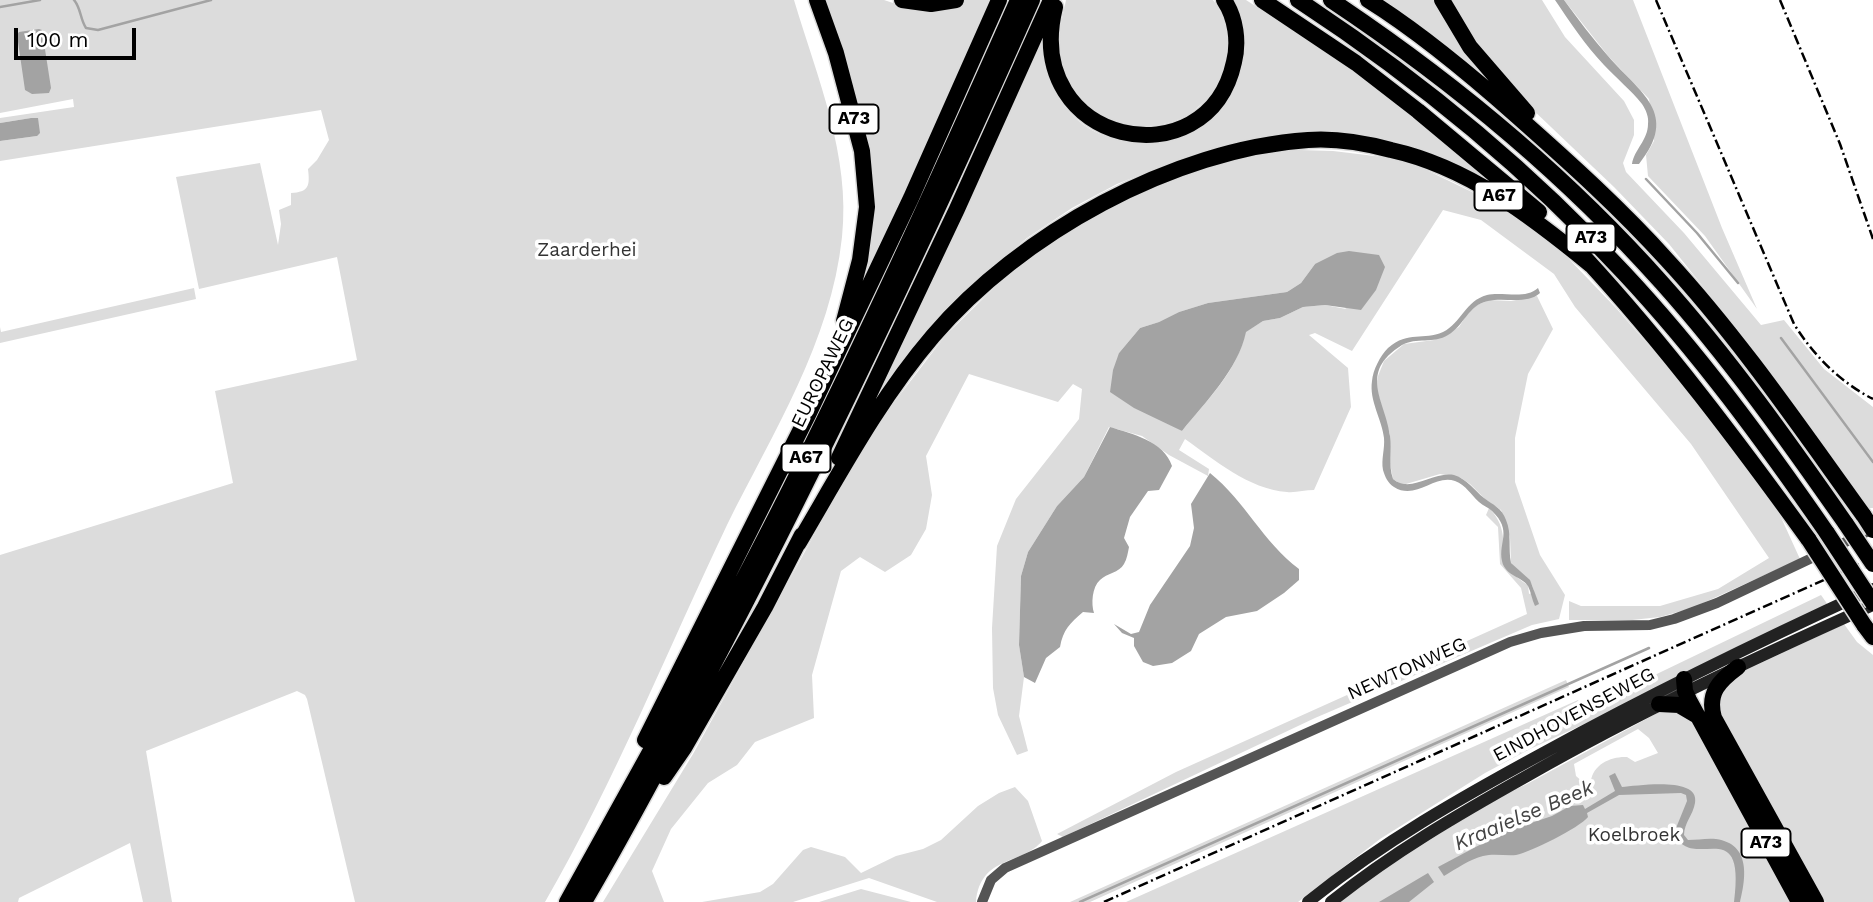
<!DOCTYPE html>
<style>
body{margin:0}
#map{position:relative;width:1873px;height:902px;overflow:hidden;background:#fff;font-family:"Work Sans",sans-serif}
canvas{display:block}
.scale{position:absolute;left:14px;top:28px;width:122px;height:32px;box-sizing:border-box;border:4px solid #000;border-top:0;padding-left:9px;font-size:21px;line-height:24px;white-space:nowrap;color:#000;-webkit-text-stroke:5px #fff;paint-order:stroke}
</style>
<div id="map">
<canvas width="1873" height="902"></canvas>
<div class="scale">100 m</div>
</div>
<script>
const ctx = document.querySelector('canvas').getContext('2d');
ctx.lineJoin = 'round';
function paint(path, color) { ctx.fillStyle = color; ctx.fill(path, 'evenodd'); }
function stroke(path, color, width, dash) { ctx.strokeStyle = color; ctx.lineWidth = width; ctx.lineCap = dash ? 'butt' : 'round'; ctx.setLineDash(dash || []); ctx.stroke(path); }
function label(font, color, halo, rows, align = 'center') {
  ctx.font = font + ' "Work Sans",sans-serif'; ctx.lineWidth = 7; ctx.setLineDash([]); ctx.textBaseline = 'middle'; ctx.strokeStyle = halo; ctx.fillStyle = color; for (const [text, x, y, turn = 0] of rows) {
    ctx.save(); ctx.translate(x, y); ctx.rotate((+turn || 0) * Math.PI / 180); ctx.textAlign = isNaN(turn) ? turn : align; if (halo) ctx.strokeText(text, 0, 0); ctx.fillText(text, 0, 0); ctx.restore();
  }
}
paint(new Path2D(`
 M0 0H794C817 77 851 156 842 237 831 342 773 432 727 525 667 651 615 781 545 902H355L307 699 305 695 297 691 146 751 172 902H143L130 843 19 898 18 902H0V555L233 483 215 391 357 360 337 257 199 289 176 177 260 163 278 245 281 224 279 210 291 205V193C309 192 310 186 308 169L317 160 329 140 321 110 0 161V141L37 136 31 118 0 123V118L74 107 73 99 0 113Z
 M822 0H884L905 7H944L964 0H990L860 294 872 209Z
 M1066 0H1213C1225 15 1230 37 1227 56 1213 155 1064 146 1059 48 1058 31 1063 16 1066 0Z
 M1227 0H1246L1332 56 1379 89 1510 196 1391 146 1226 148 1186 157 1117 184 1072 208 1027 238 992 267 924 333 874 398 1043 32C1042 86 1071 136 1129 141 1139 142 1153 144 1161 139 1168 136 1175 127 1181 122 1199 106 1216 91 1234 75Z
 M1380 0H1434L1453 36 1482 77Z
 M1449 0H1542L1565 37 1624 101 1634 120V135L1623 163 1626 172 1684 233 1761 325 1784 320 1824 369 1873 407V508H1869L1764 363 1669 244 1614 187 1509 87 1483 56Z
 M1564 0H1633L1722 228 1757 309 1705 236 1648 176 1646 155 1654 141 1649 99 1609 57Z
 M1299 150 1333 151 1383 157 1414 164 1503 207 1566 256 1616 308 1671 371 1725 439 1779 513 1800 559 1692 608 1660 617 1632 620H1569V601L1581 606H1660L1718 589 1769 558 1691 444 1575 307 1554 274 1481 220 1443 210 1352 351 1315 333 1309 335 1348 368 1351 407 1314 490C1305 490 1295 493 1287 492 1248 489 1215 460 1185 439L1179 450 1209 469 1208 476 1169 455 1142 436 1109 427 1084 477 1057 506 1028 552 1021 576 1019 645 1024 677 1019 716 1028 751 1017 755 998 715 993 688 992 628 997 546 1016 499 1079 419 1082 389 1073 384 1058 402 969 374 926 456 932 495 926 529 911 555 885 572 860 557 841 571 812 675 814 718 755 742 737 765 708 783 671 829 652 871 664 902H603L693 754 870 434 945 336 1006 276 1088 218 1158 185 1231 160 1275 151ZM1315 264 1346 309 1325 305 1303 307 1280 318 1263 321 1245 332C1239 370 1205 402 1182 431L1169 424 1119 353 1140 328 1159 322 1179 312 1208 303 1287 292 1301 283Z
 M194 288 196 299 0 343V327L1 332Z
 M1537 296 1553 329 1528 374 1515 438V482L1540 555 1565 595 1559 619 1532 625 1315 718 1063 837 1057 834 1176 772 1527 614 1521 588 1500 564 1498 527 1486 515 1489 508C1518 538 1487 560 1528 585L1529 594 1534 592C1532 577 1519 574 1511 563L1510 537 1501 510 1486 500 1470 484 1461 478 1440 474 1406 484 1399 483 1393 479 1389 458 1390 435 1376 387 1378 376 1384 361 1404 344 1434 340 1459 327 1469 311 1479 304 1490 300 1511 301Z
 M1821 595 1828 605 1724 653 1619 708 1530 749 1485 773 1380 839 1298 902H1126L1578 700 1584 709Z
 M1844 624 1857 642 1873 655V902H1826L1809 879 1718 719 1715 698 1735 675Z
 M1566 680 1569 687 1090 902H1070Z
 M1673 709 1690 718 1790 902H1338L1364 882 1494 799 1527 784 1661 711ZM1638 729 1649 738 1658 753 1635 762 1627 757C1612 756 1593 764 1591 781L1584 783 1576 776 1574 764Z
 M1015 787 1028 801 1042 841C1023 865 980 855 976 902H937L869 878 793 902H702L760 892 773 884 803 850 811 847 845 857 861 873 896 856 923 849 941 840 978 806 999 793Z
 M861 889 911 902H819Z`), '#dcdcdc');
paint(new Path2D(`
 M1555 0H1564C1578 19 1592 38 1608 56 1640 93 1680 113 1639 164H1632C1634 150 1648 140 1648 124 1649 117 1646 110 1642 104 1631 90 1616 78 1604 65 1585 45 1570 22 1555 0Z
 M39 29 42 30 51 88 49 93 32 94 25 90 17 35 19 32Z
 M31 118H38L40 133 37 136 0 141V123Z
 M1349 251 1379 255 1385 267 1376 290 1361 310 1325 305 1303 307 1280 318 1263 321 1246 332C1238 370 1206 401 1182 431L1134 408 1110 392 1113 370 1119 353 1140 328 1159 322 1179 312 1208 303 1287 292 1301 283 1315 264 1337 253Z
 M1538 288 1540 293C1527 305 1504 297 1488 301 1468 305 1464 326 1448 335 1434 344 1416 337 1402 345 1357 373 1386 401 1390 436 1392 451 1388 464 1393 479 1411 494 1433 471 1454 475 1467 479 1474 490 1484 498 1493 505 1502 508 1506 520 1512 534 1508 548 1511 563L1530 580 1539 604 1535 606C1532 600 1531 592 1528 586 1523 577 1505 576 1502 561 1498 542 1513 531 1492 511 1488 507 1483 506 1479 502 1471 495 1466 485 1455 481 1434 474 1416 501 1394 487 1388 483 1385 477 1383 470 1381 459 1385 449 1384 438 1382 419 1369 401 1372 381 1373 370 1380 356 1388 348 1409 330 1423 341 1443 332 1461 323 1465 301 1487 295 1502 291 1525 300 1538 288Z
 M1110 427C1132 434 1164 441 1172 466L1159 490 1148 491 1130 517 1124 538 1129 547C1128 552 1127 559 1124 564 1119 573 1107 573 1100 580 1092 587 1091 604 1094 613L1083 612C1070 623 1063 630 1060 647L1046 658 1035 683 1024 677 1019 645 1021 576 1028 552 1057 506 1084 477Z
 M1210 473C1245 501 1263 542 1299 569V580L1284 593 1257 611 1226 617 1199 634 1191 651 1172 663 1153 666 1143 662 1134 646V638L1122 633 1114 624 1131 634 1139 632 1150 605 1190 546 1194 528 1191 504Z
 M1615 773 1622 787C1638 786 1700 776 1695 803 1693 815 1684 823 1684 835L1688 840C1697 840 1707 838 1716 839 1751 844 1746 878 1740 902H1734C1746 810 1692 875 1674 833L1687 801 1686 795 1681 793 1619 795 1587 813 1588 817C1579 828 1531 852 1516 855 1505 856 1494 853 1483 856 1470 859 1456 869 1444 876L1438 867 1504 832 1552 816 1570 806 1583 805 1585 809 1615 791 1609 776Z
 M1428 873 1434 882 1409 902H1379Z`), '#a3a3a3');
stroke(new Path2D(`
 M74 0C81 8 80 19 86 28L98 30 211 0
 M0 7 40 0
 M1646 179 1697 233 1738 283
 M1781 338 1873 462
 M1080 902 1649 648`), '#a3a3a3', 2.5);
const motorway = new Path2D(`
 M817 0 836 53 862 151 867 207 860 260 844 321
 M902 0 931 4 956 0
 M1262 0 1356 63 1418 111 1539 212
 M1298 0C1417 78 1528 169 1624 273 1699 353 1764 442 1827 533
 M1331 0C1451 80 1566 175 1662 283 1730 359 1788 441 1846 524
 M1368 0C1421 33 1472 76 1518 117 1570 163 1621 209 1667 260 1740 339 1801 429 1864 516
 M1442 0 1470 47 1527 113
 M1055 7C1021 146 1208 183 1234 62 1239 42 1236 18 1224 0
 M1584 257C1666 346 1738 442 1809 540
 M839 458 957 209 1051 0
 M798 544C840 473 879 399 933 336 1020 234 1173 149 1308 140 1335 138 1365 143 1391 150 1468 167 1531 216 1591 265
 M1864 625 1873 637
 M1738 667C1719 681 1707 693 1714 718L1816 902
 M1684 679 1685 691 1689 700 1799 902
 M1659 704 1679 705 1696 715
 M645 740 808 415 911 198 999 0
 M664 777 684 748 765 607 802 535
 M567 902C646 759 727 616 800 469 877 315 948 158 1018 0
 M584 902C633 818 678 732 723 646 834 434 935 218 1032 0`);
stroke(motorway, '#dbdbdb', 19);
stroke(new Path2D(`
 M982 902 991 880 1005 868 1510 642 1541 633 1584 626 1650 625 1674 619 1717 603 1873 529`), '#555', 10);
stroke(new Path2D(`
 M1308 902C1382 842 1462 797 1545 752 1653 693 1762 640 1873 589
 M1331 902C1392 853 1459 814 1527 776 1639 712 1755 658 1873 605`), '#222', 12);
stroke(motorway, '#000', 16);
stroke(new Path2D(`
 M1656 0 1794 324C1814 356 1840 382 1873 399
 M1780 0 1840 144 1873 239
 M1104 902 1873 558`), '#000', 2.5, [10, 3.5, 2, 3.5]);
const motorwayBridge = new Path2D(`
 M1864 516 1873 530
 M1846 524 1873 564
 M1827 533 1873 603
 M1809 540 1864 625`);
stroke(motorwayBridge, '#dbdbdb', 19, []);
stroke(motorwayBridge, '#000', 16);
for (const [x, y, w] of [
 [854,119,49],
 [1499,196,49],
 [1591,238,49],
 [806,458,49],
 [1766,843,49]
]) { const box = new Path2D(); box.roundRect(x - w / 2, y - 14.5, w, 29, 5); ctx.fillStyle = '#fff'; ctx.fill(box); stroke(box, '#000', 2); }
label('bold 18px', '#000', null, [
 ["A73",854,119],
 ["A67",1499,196],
 ["A73",1591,238],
 ["A67",806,458],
 ["A73",1766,843]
]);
label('19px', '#333', '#fff', [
 ["Zaarderhei",587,250],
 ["Koelbroek",1634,835]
]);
label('19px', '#000', '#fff', [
 ["EUROPAWEG",823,373,-64],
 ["NEWTONWEG",1407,669,-24],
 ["EINDHOVENSEWEG",1574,715,-28]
]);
label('italic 21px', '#444', '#fff', [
 ["Kraaielse Beek",1524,816,-23]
]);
</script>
